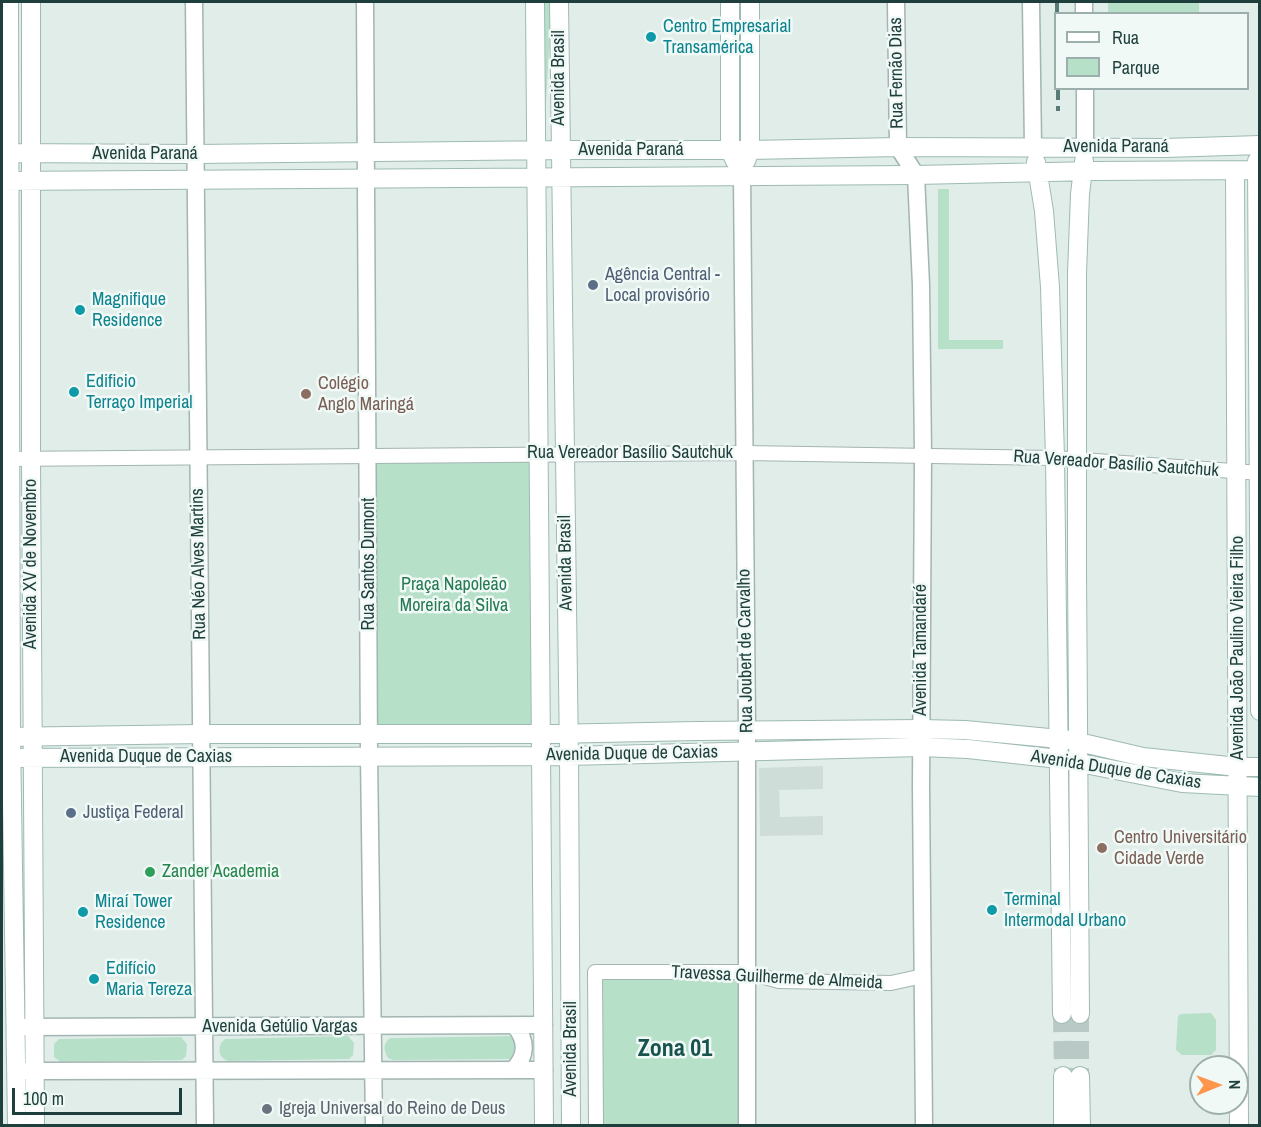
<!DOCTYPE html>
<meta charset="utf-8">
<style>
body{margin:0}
#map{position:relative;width:1261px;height:1127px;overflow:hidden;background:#e0ede9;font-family:"Archivo Narrow",sans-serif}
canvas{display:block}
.frame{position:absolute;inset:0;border:3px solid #1f3f3c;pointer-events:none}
.legend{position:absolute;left:1054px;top:12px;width:195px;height:78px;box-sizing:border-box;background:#f1f9f6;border:2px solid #9dafac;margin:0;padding:8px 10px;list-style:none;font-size:18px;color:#1f3f3c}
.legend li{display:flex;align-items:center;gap:12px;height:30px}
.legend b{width:30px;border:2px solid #9dafac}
.north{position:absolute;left:1189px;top:1055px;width:60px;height:60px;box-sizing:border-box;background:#f1f9f6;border:2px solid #9dafac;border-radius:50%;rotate:89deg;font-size:16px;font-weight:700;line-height:24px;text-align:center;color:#1f3f3c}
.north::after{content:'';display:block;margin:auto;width:21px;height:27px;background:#ff964c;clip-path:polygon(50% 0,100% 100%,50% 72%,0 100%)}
.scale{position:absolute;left:12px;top:1088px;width:170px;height:27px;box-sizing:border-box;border:3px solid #1f3f3c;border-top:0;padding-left:8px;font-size:18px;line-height:21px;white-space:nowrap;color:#1f3f3c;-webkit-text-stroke:4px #f1f9f6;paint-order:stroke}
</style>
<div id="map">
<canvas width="1261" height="1127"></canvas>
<div class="frame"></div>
<ul class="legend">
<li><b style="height:8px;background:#fff"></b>Rua</li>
<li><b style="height:16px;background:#b7e0c9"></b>Parque</li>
</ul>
<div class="north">N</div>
<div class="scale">100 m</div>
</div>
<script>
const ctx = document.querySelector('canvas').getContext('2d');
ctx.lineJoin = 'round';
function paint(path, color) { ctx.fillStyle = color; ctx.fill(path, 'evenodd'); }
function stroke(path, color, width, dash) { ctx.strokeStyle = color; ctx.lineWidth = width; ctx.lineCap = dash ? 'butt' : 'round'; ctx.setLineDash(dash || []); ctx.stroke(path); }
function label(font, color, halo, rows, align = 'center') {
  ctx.font = font + ' "Archivo Narrow",sans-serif'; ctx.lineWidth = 5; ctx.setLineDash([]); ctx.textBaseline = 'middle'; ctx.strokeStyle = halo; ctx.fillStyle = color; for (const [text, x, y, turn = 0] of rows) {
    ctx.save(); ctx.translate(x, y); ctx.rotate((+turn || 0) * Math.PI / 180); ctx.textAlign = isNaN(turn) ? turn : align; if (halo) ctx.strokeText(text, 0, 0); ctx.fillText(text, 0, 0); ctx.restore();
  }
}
paint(new Path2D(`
 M823 766V789L779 790 780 817 823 816V835L760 836 759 768Z`), '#ceddd8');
paint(new Path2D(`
 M541 2H552L543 150Z
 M1108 2H1199V13H1108Z
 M938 189H949V340H1003V349H938Z
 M539 454 541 734 369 735 367 457Z
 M595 972H746L747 1125H596Z
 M1211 1013 1216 1020V1050L1211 1055H1182L1176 1050 1178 1016 1181 1014Z
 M348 1036 354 1043 353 1055 349 1059 228 1061C219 1057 218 1052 221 1043L225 1039Z
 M513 1036 519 1043 514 1059 393 1060 388 1058C384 1051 382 1044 390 1038Z
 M181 1037 187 1044 186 1056 182 1060 61 1062 54 1057V1044L59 1039Z`), '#b7e0c9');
stroke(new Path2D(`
 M1062 1014 1063 1076
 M1080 1014V1076`), '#b9cac6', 18, [18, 9]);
const minor = new Path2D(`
 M2 459 744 453 1055 458 1260 473
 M596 1126 595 972H746L779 981 891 983 923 976`);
const tertiary = new Path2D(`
 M194 2 205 1126
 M365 2 369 755 374 1126
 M896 2 898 147 916 175 921 285 923 455 921 786 924 1126
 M1031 2 1033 148
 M1084 2V14
 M1085 88V147
 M742 176 747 730V1126
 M16 1027 544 1025
 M513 1070C527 1056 527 1041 515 1026
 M23 1071 544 1070`);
const secondary = new Path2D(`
 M9 2 11 737 17 1126
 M31 2V459L35 1126
 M535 2 544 1126
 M559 2 569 756 571 1126
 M730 2V150L735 161
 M2 153 196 154 559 150H750L898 147 1165 148 1260 145
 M746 161 750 150V2
 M1257 161 1260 711
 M1036 162 1044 211 1050 287 1055 458 1062 1014
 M1235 171 1239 1126
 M2 181 916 175 1094 171 1260 170
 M2 737 201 734H550L697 731 921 729 965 730 1070 740 1143 757 1238 767H1260
 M2 758 569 756 921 747 968 749 1059 759 1182 783 1260 787
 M1080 1014 1077 570V273L1080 194 1084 161
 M1063 1076V1126
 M1080 1076 1081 1126`);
stroke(minor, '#a2b5b2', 16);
stroke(tertiary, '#a2b5b2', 19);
stroke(secondary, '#9ebab4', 20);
stroke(minor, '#fff', 14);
stroke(tertiary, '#fff', 16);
stroke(secondary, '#fff', 18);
stroke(new Path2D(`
 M1057 2V14
 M1058 88V111`), '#597b77', 4, [12, 6]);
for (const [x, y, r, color] of [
 [651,37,6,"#0f9aa8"],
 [593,285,6,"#5c6f8a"],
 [80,310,6,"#0f9aa8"],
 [74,392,6,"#0f9aa8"],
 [306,394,6,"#8d6e63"],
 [71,813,6,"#5c6f8a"],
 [1102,848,6,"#8d6e63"],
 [150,872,6,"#2e9e5b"],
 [992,910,6,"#0f9aa8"],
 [83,912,6,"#0f9aa8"],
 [94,979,6,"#0f9aa8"],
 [267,1109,6,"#6b7280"]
]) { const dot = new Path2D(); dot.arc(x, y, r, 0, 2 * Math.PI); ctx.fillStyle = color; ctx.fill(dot); stroke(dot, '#f1f9f6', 2); }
label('18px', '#0d838f', '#f1f9f6', [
 ["Centro Empresarial",663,27],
 ["Transamérica",663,48],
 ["Magnifique",92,300],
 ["Residence",92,321],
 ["Edificio",86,382],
 ["Terraço Imperial",86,403],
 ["Terminal",1004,900],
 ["Intermodal Urbano",1004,921],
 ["Miraí Tower",95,902],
 ["Residence",95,923],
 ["Edifício",106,969],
 ["Maria Tereza",106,990]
], 'left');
label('18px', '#1f3f3c', '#f1f9f6', [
 ["Rua Fernão Dias",897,73,-91],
 ["Avenida Brasil",559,78,-90],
 ["Avenida Paraná",1116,147],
 ["Avenida Paraná",631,150],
 ["Avenida Paraná",145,154],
 ["Rua Vereador Basílio Sautchuk",630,453],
 ["Rua Vereador Basílio Sautchuk",1116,464,4],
 ["Avenida Brasil",566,563,-91],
 ["Avenida XV de Novembro",31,564,-90],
 ["Rua Néo Alves Martins",199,564,-91],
 ["Rua Santos Dumont",369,564,-90],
 ["Avenida João Paulino Vieira Filho",1238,648,-90],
 ["Avenida Tamandaré",921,650,-90],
 ["Rua Joubert de Carvalho",746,651,-91],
 ["Avenida Duque de Caxias",632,754,-1],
 ["Avenida Duque de Caxias",146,757],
 ["Avenida Duque de Caxias",1116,770,9],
 ["Travessa Guilherme de Almeida",777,978,3],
 ["Avenida Getúlio Vargas",280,1027],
 ["Avenida Brasil",571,1049,-90]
]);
label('18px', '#4e5e75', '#f1f9f6', [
 ["Agência Central -",605,275],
 ["Local provisório",605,296],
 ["Justiça Federal",83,813]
], 'left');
label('18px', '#785e54', '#f1f9f6', [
 ["Colégio",318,384],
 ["Anglo Maringá",318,405],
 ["Centro Universitário",1114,838],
 ["Cidade Verde",1114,859]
], 'left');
label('18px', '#257a54', '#f1f9f6', [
 ["Praça Napoleão",454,585],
 ["Moreira da Silva",454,606]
]);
label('18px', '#27864d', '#f1f9f6', [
 ["Zander Academia",162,872]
], 'left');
label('18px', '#5b616d', '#f1f9f6', [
 ["Igreja Universal do Reino de Deus",279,1109]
], 'left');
label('bold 24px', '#19534e', '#f1f9f6', [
 ["Zona 01",675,1050]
]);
</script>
